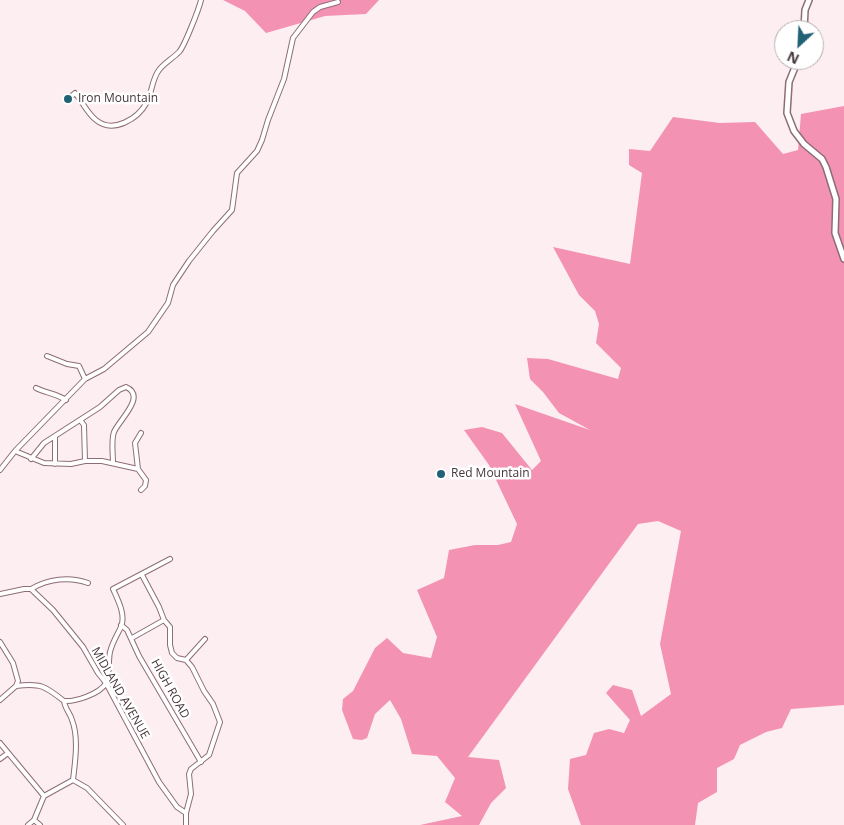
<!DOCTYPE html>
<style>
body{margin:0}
#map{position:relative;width:844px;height:825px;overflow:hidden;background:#fdeef2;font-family:"Open Sans",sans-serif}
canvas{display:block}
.north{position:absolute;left:774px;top:20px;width:50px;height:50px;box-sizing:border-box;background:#fff;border:1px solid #b5afb0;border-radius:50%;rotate:205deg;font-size:14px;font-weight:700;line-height:20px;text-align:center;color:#45363a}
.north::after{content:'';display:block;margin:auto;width:18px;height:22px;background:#206176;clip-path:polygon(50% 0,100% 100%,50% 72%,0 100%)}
</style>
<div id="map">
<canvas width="844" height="825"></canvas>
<div class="north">N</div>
</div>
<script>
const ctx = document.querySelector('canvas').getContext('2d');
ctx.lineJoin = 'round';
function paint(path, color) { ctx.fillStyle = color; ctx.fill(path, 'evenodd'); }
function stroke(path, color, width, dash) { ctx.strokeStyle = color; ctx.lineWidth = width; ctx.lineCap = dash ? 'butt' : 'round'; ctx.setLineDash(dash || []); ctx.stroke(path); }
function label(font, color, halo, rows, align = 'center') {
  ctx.font = font + ' "Open Sans",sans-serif'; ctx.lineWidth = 5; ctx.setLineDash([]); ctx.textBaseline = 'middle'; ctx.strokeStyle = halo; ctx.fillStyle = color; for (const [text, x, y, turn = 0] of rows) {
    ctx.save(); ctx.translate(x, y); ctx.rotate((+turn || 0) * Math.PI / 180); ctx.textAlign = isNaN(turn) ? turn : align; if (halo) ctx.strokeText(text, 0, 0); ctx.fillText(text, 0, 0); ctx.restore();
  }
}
paint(new Path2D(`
 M223 0H379L366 14 325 16 266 33 245 11Z
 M844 106V705L791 709 782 728 766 732 740 745 734 759 717 768V792L698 803 695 825H581L568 789 570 759 586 755 594 733 609 729 624 733 630 720 606 693 613 685 632 690 641 716 671 694 660 644 681 531 658 521 638 524 468 757 499 760 506 788 491 803 479 825H420L462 816 445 802 455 778 437 756 412 754 401 719 390 700 375 714 367 738 362 740 353 739 342 710 343 699 353 691 375 648 387 638 403 653 431 658 437 637 417 590 444 578 449 550 475 545H498L511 542 517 524 489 465 464 430 482 427 502 433 532 470 541 461 515 404 590 430 559 413 543 392 530 379 527 358 548 359 618 379 621 368 596 343 599 324 595 311 579 295 553 247 630 264 642 173 629 165V149L650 151 673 117 720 123 755 122 783 154 798 150 801 114Z`), '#f392b2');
const minor = new Path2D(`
 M68 99 75 93C82 101 87 113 96 120 113 134 138 119 147 102 152 92 152 79 159 70 164 63 172 59 179 52 184 47 199 9 201 0
 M47 356 67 364 79 366 85 379
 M36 388C46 393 57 394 66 400
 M80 420 84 425 85 461
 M15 451 44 463 71 464 85 461H102L138 469 146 480 145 486 141 490
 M31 459 44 443 100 407 119 390 126 387C147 396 119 420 114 432 111 440 113 454 113 463
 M55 464V436
 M138 469 135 443 141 433
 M0 470 15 451 85 379 104 369 148 332 168 303 173 285 189 261 213 231 232 210 237 173 257 151 262 140 268 120 284 79 293 38 313 12 320 7 338 2
 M142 575 159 607 164 620 170 627V645L172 653 177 658 186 660 192 667 204 691 213 704 220 722 209 755 191 769 189 774 191 794 186 813V825
 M31 589C48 579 69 576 88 583
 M0 594 24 589H31L53 610 83 647 98 673 106 683 159 782 177 807 186 813
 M121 625 127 630 139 656 201 762
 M132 638 164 620
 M0 642 13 663 18 681 16 686C41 683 45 686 64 701 65 709 70 713 72 720 79 738 75 762 73 780
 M186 660 205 639
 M0 700 16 686
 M64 701C75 702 100 694 106 683 110 675 108 661 110 652 112 643 117 635 121 627 126 615 118 600 113 589L170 559
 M0 743 44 796
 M0 759 8 753
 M73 780 87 788 123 825
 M34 820 40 825
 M28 825 34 820 44 796 73 780`);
const tertiary = new Path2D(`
 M804 30 805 10 809 0
 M798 60 789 82 787 113 794 131 804 144 822 159 826 167 836 199 835 233 844 259`);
stroke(minor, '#8d6d76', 6);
stroke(tertiary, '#8d6d76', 8);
stroke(minor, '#fff', 4);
stroke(tertiary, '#fff', 5);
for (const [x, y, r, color] of [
 [68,99,5,"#206176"],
 [441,474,5,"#206176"]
]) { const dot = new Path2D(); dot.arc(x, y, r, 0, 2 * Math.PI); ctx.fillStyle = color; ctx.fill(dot); stroke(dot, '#fff', 2); }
label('12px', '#45363a', '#fff', [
 ["Iron Mountain",78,99],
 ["Red Mountain",451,474]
], 'left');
label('12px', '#45363a', '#fff', [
 ["HIGH ROAD",170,689,61],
 ["MIDLAND AVENUE",120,693,60]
]);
</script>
